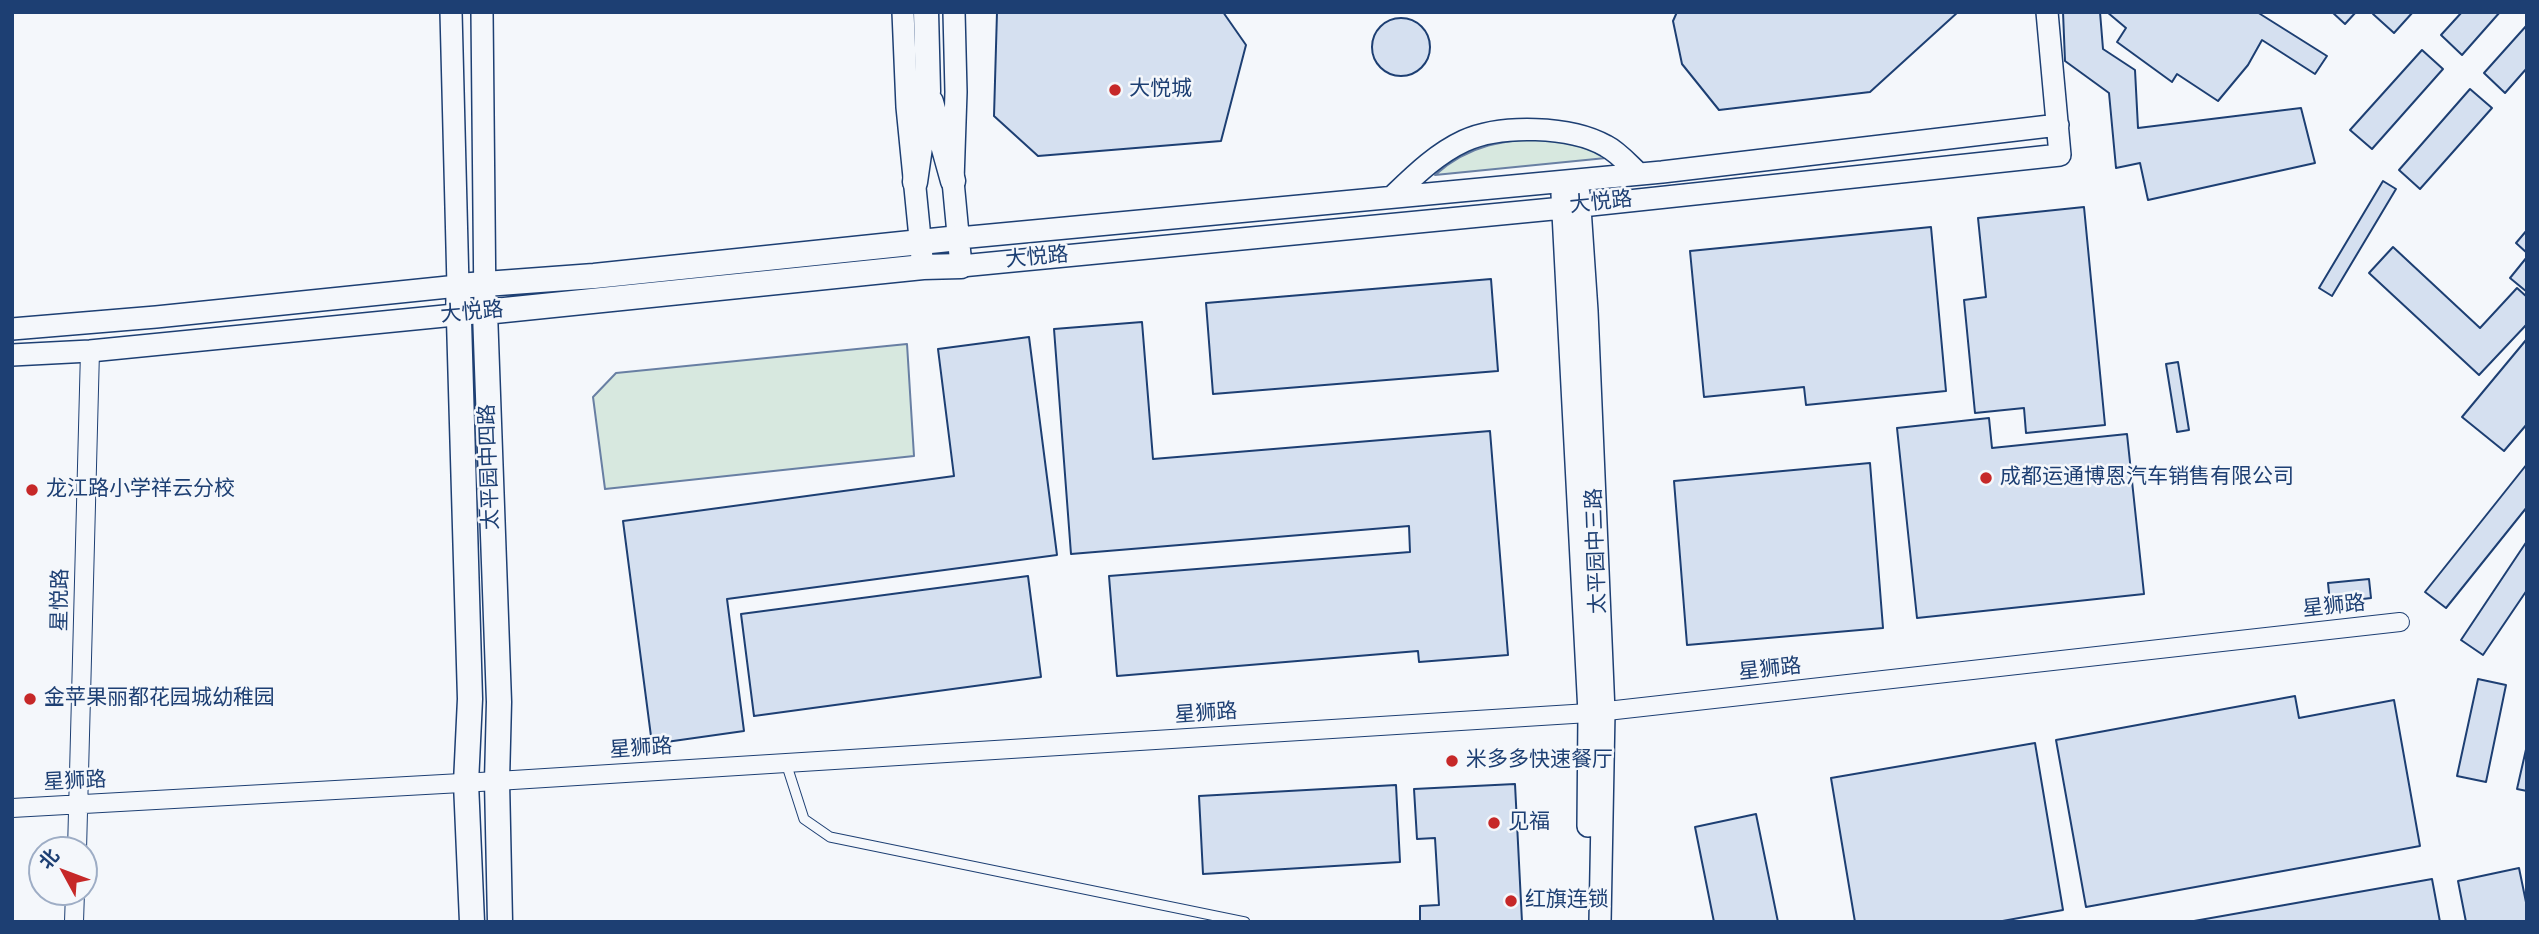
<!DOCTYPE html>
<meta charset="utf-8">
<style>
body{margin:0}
#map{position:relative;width:2539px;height:934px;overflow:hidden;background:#f4f7fb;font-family:"DejaVu Sans","Noto Sans SC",sans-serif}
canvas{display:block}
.frame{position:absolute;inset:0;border:14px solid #1d3f73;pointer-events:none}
.north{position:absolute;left:28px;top:836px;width:70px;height:70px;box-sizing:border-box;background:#f4f7fb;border:2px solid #9eadc5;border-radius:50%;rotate:311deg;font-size:19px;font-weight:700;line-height:28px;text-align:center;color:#1d3f73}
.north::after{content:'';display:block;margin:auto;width:24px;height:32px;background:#c62828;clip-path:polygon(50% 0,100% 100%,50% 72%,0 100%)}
</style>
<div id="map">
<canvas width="2539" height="934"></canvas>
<div class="frame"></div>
<div class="north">北</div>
</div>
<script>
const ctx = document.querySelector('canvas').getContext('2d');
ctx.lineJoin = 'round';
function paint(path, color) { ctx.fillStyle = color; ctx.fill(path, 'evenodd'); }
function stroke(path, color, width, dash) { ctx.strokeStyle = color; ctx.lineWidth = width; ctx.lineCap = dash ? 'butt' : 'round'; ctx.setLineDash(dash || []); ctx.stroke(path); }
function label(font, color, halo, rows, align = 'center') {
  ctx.font = font + ' "DejaVu Sans","Noto Sans SC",sans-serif'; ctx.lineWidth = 5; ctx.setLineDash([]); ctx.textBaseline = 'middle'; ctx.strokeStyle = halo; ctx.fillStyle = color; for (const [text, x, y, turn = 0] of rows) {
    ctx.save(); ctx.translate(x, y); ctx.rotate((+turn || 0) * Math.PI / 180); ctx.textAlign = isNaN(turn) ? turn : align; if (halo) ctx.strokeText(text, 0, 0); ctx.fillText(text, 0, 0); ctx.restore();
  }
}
const green = new Path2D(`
 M1549 138 1585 145 1606 158 1435 175C1470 144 1504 140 1549 138Z
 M907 344 914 456 605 489 593 397 616 373Z`);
paint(green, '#d7e8df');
stroke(green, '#687fa3', 2);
const building = new Path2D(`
 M997 12H1223L1246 45 1221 141 1038 156 994 116Z
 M1677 12H1958L1870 92 1719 110 1682 64 1673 21Z
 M2063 12H2100L2103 49 2135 70 2138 128 2301 108 2315 163 2148 200 2140 163 2116 168 2109 93 2065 61Z
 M2107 12H2257L2327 56 2315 74 2262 40 2248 65 2218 101 2177 74 2172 82 2117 42 2126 28Z
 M2332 12H2356L2345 24Z
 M2375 12H2413L2394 33 2373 14Z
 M2462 12H2500L2462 55 2441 35Z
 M1372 47a29 29 0 1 1 58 0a29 29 0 1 1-58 0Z
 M2527 25V68L2505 93 2484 73Z
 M2422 50 2443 69 2372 149 2350 130Z
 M2470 89 2492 108 2420 189 2399 170Z
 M2383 181 2396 189 2332 296 2319 288Z
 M2084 207 2105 425 2026 433 2024 408 1975 413 1964 300 1986 297 1978 218Z
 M1931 227 1946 391 1806 405 1804 387 1704 397 1690 251Z
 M2527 230V253L2516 243Z
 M2393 247 2480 328 2517 288 2527 297V324L2479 375 2369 273Z
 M2527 257V292L2510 278Z
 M1491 279 1498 371 1213 394 1206 303Z
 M1142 322 1153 459 1490 431 1508 655 1419 662 1418 651 1117 676 1109 576 1410 552 1409 526 1071 554 1054 329Z
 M1029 337 1057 555 727 599 744 731 652 744 623 521 954 476 938 349Z
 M2526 340 2527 424 2504 451 2462 417Z
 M2178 362 2189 430 2177 432 2166 364Z
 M1989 418 1992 448 2127 434 2144 594 1917 618 1897 428Z
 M1870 463 1883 628 1687 645 1674 481Z
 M2527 464V507L2446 608 2425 592Z
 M2527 541V590L2483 655 2461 640Z
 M1028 576 1041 677 754 716 741 614Z
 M2369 579 2371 598 2330 603 2328 583Z
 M2478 679 2506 685 2486 782 2457 776Z
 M2295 696 2299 718 2394 700 2420 846 2086 907 2056 740Z
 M2035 743 2063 910 1997 922H1855L1831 778Z
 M2527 745V791L2517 789Z
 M1515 784 1522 922H1420V906L1439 905 1435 838 1417 839 1414 789Z
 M1396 785 1400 862 1203 874 1199 796Z
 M1756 814 1778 922H1714L1695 827Z
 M2519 868 2527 907V922H2466L2458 881Z
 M2432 879 2440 922H2195L2194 921Z`);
paint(building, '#d5e0f0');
stroke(building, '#1d3f73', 2);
const service = new Path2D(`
 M786 763 804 819 830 837 1245 922`);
const minor = new Path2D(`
 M12 808 497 781 1589 713 2400 622
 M77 850 90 351
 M74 922 75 892`);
const tertiary = new Path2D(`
 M903 12 907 107 922 258
 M954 12 956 92 953 181 961 266 1563 208 2060 155 2047 12
 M1579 193 1587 311 1604 712 1600 922
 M1562 194 1589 713 1588 826
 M1392 197C1414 176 1436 154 1464 141 1501 124 1571 126 1606 146 1618 152 1629 165 1639 174
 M959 238 1662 172 2058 125
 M12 329 156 317 458 286 451 12
 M12 355 90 351 485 312 482 12`);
const secondary = new Path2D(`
 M931 102 953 181
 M915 182 928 91 926 12
 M472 922 466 783 470 699 458 286 594 276 959 238
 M500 922 497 781 499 702 485 312 923 267 961 266`);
stroke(service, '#1d3f73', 11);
stroke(minor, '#1d3f73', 20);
stroke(tertiary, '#1d3f73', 24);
stroke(secondary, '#1d3f73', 27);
stroke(service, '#f4f7fb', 9);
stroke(minor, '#f4f7fb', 18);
stroke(tertiary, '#f4f7fb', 21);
stroke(secondary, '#f4f7fb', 24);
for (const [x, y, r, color] of [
 [1115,90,7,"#c62828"],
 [1986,478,7,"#c62828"],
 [32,490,7,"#c62828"],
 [30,699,7,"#c62828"],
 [1452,761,7,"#c62828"],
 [1494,823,7,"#c62828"],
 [1511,901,7,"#c62828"]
]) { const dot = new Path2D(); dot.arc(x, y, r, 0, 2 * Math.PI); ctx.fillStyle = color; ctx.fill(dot); stroke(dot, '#f4f7fb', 2.5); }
label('21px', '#1d3f73', '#f4f7fb', [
 ["大悦城",1129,90],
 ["成都运通博恩汽车销售有限公司",2000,478],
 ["龙江路小学祥云分校",46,490],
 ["金苹果丽都花园城幼稚园",44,699],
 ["米多多快速餐厅",1466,761],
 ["见福",1508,823],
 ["红旗连锁",1525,901]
], 'left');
label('21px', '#1d3f73', '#f4f7fb', [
 ["大悦路",1601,203,-6],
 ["大悦路",1037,258,-5],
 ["大悦路",472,313,-5],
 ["太平园中四路",490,467,-92],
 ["太平园中三路",1597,551,-92],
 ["星悦路",61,600,-89],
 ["星狮路",2334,607,-6],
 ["星狮路",1770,670,-6],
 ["星狮路",1206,714,-4],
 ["星狮路",641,749,-4],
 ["星狮路",75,782,-3]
]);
</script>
